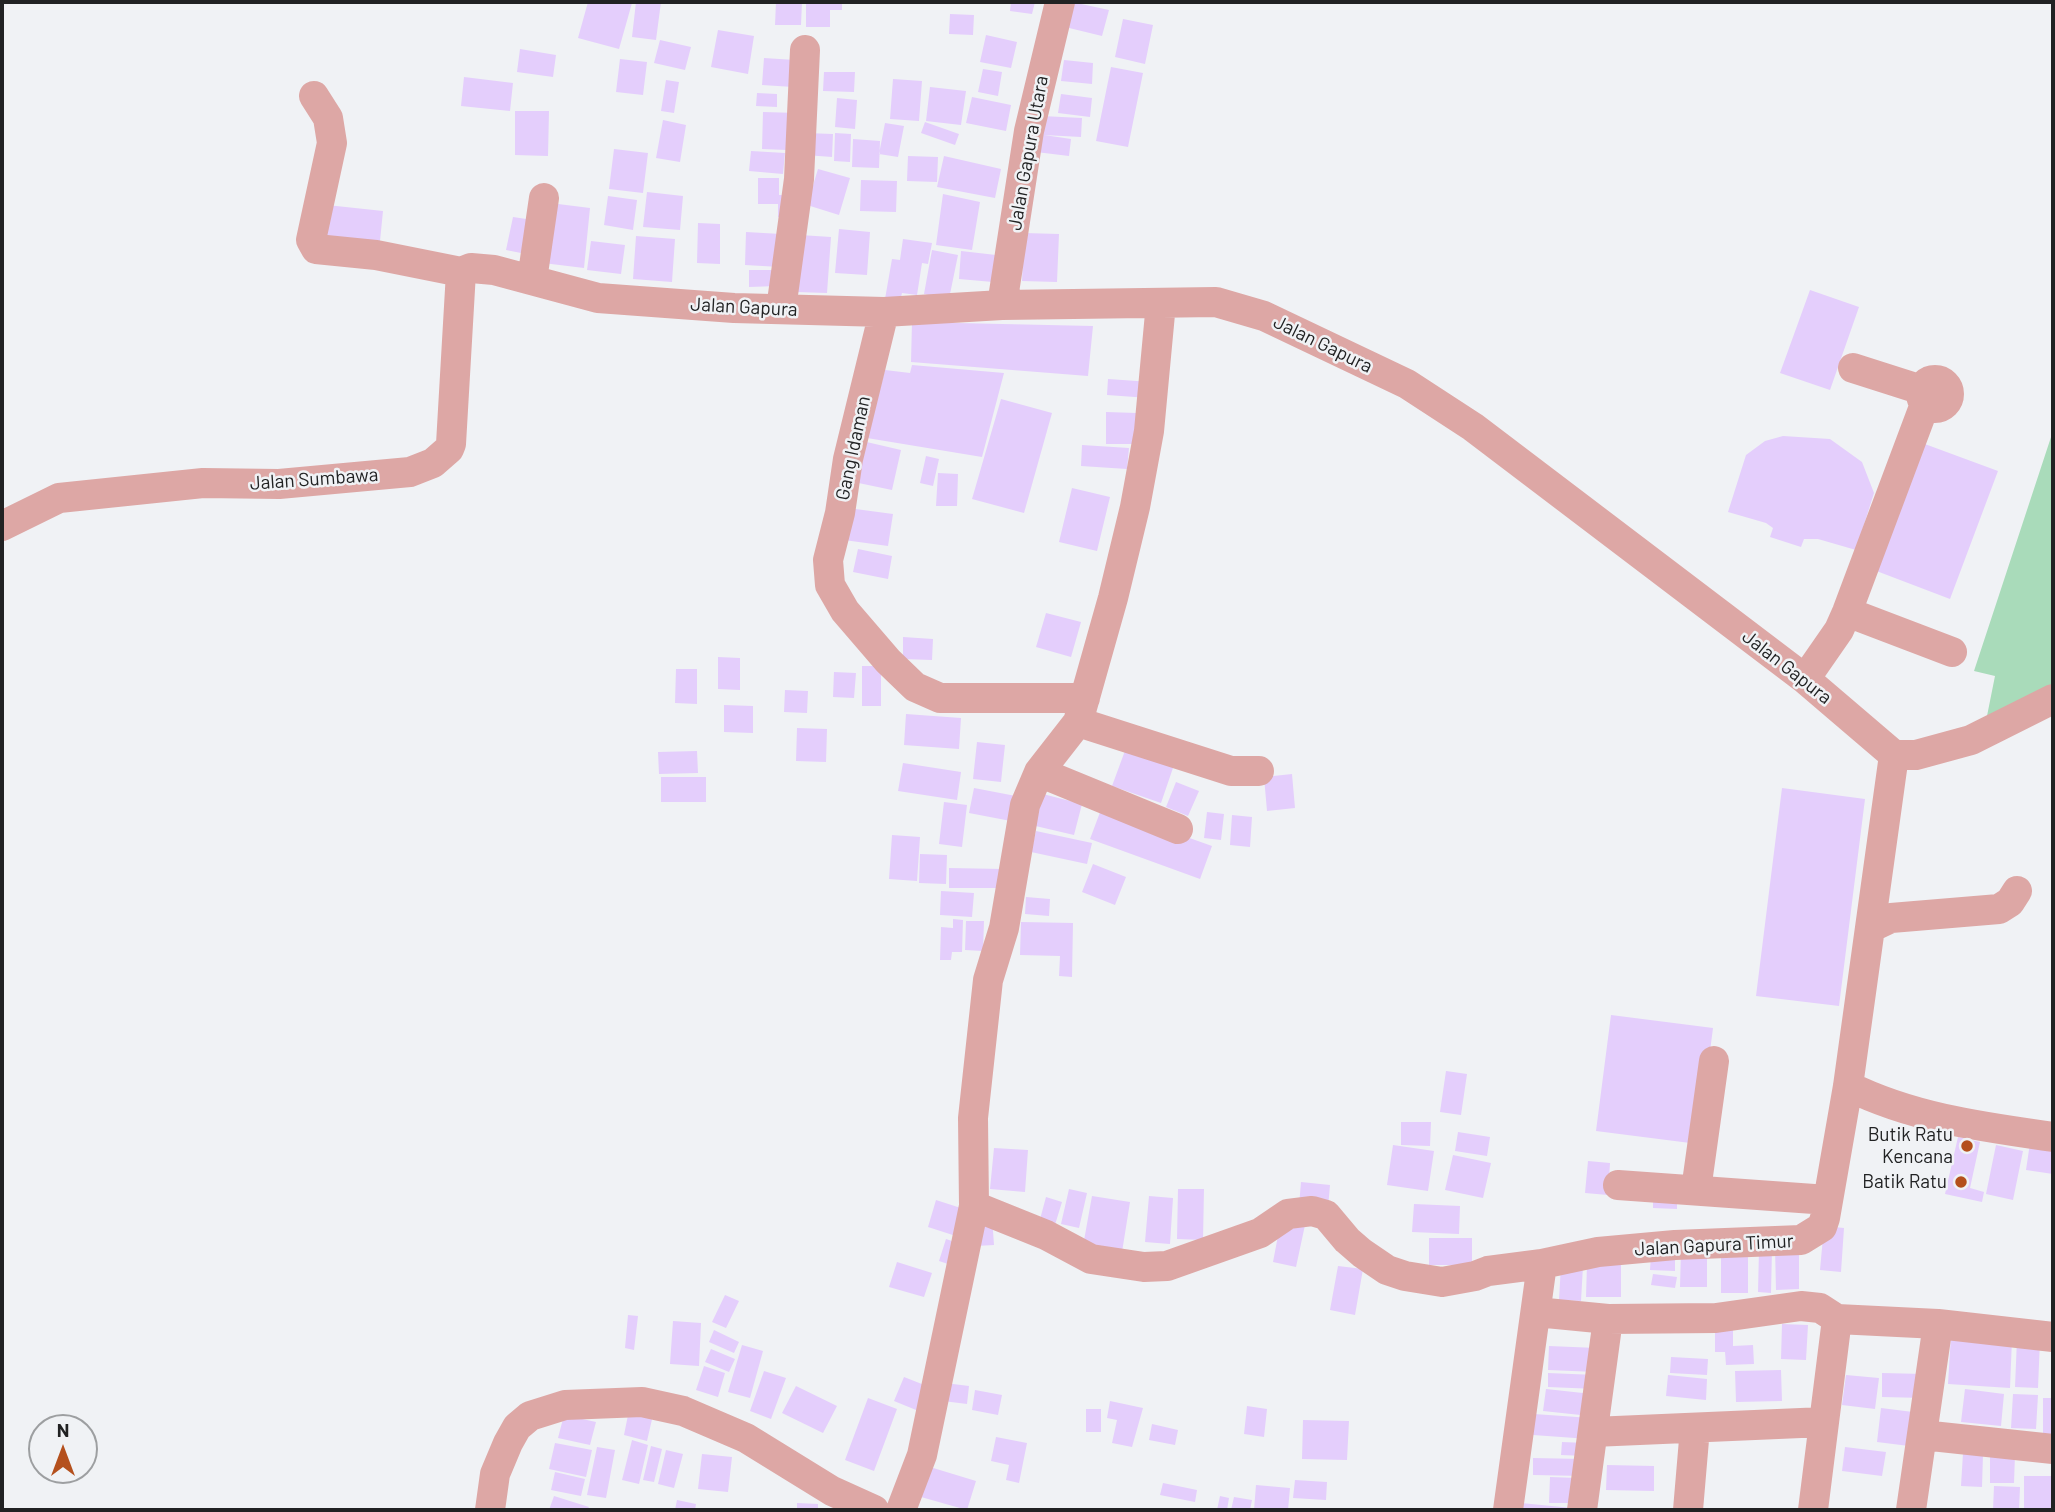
<!DOCTYPE html>
<style>
body{margin:0}
#map{position:relative;width:2055px;height:1512px;overflow:hidden;background:#f0f2f5;font-family:Barlow,sans-serif}
canvas{display:block}
.frame{position:absolute;inset:0;border:4px solid #212223;pointer-events:none}
.north{position:absolute;left:28px;top:1414px;width:70px;height:70px;box-sizing:border-box;background:#f0f2f5;border:2px solid #9d9fa1;border-radius:50%;rotate:0deg;font-size:19px;font-weight:700;line-height:28px;text-align:center;color:#212223}
.north::after{content:'';display:block;margin:auto;width:24px;height:32px;background:#b4501d;clip-path:polygon(50% 0,100% 100%,50% 72%,0 100%)}
</style>
<div id="map">
<canvas width="2055" height="1512"></canvas>
<div class="frame"></div>
<div class="north">N</div>
</div>
<script>
const ctx = document.querySelector('canvas').getContext('2d');
ctx.lineJoin = 'round';
function paint(path, color) { ctx.fillStyle = color; ctx.fill(path, 'evenodd'); }
function stroke(path, color, width, dash) { ctx.strokeStyle = color; ctx.lineWidth = width; ctx.lineCap = dash ? 'butt' : 'round'; ctx.setLineDash(dash || []); ctx.stroke(path); }
function label(font, color, halo, rows, align = 'center') {
  ctx.font = font + ' Barlow,sans-serif'; ctx.lineWidth = 5; ctx.setLineDash([]); ctx.textBaseline = 'middle'; ctx.strokeStyle = halo; ctx.fillStyle = color; for (const [text, x, y, turn = 0] of rows) {
    ctx.save(); ctx.translate(x, y); ctx.rotate((+turn || 0) * Math.PI / 180); ctx.textAlign = isNaN(turn) ? turn : align; if (halo) ctx.strokeText(text, 0, 0); ctx.fillText(text, 0, 0); ctx.restore();
  }
}
paint(new Path2D(`
 M2053 431V685L1986 721 1995 676 1974 671Z`), '#a9dbba');
paint(new Path2D(`
 M588 2 632 3 619 49 578 38Z
 M636 2H661L656 40 632 37Z
 M776 2H802L801 25H775Z
 M806 2H842V10H830V27H806Z
 M1011 2H1035L1032 14 1010 11Z
 M1072 2 1109 10 1102 36 1061 26Z
 M950 14 974 15 973 35 949 34Z
 M1123 19 1153 25 1145 64 1115 57Z
 M718 30 754 36 748 74 711 67Z
 M986 35 1017 42 1011 68 980 62Z
 M660 40 691 47 685 70 654 63Z
 M520 49 556 55 553 77 517 72Z
 M764 58 795 60 793 87 762 85Z
 M620 59 647 62 643 95 616 92Z
 M1064 60 1093 63 1092 84 1061 81Z
 M1111 67 1143 73 1128 147 1096 141Z
 M983 69 1002 72 998 96 978 92Z
 M824 72H855L854 92 823 91Z
 M464 77 513 83 510 111 461 106Z
 M893 79 922 81 919 121 890 119Z
 M666 80 679 82 674 113 661 111Z
 M930 87 966 91 961 125 926 121Z
 M757 93 777 94V107L756 106Z
 M1061 94 1092 98 1090 117 1058 113Z
 M972 97 1011 105 1006 131 966 123Z
 M837 98 857 100 855 129 835 127Z
 M515 111H549L548 156 515 155Z
 M763 112 798 113 787 150 762 149Z
 M1042 116 1082 118 1081 137 1044 135 1071 139 1069 156 1036 152Z
 M663 120 686 125 680 162 656 158Z
 M925 122 959 134 955 145 921 133Z
 M885 123 904 126 898 157 879 154Z
 M806 133 833 134 832 157 805 155Z
 M835 133 851 134 850 162 834 161Z
 M853 139 880 141 879 168 852 167Z
 M614 149 648 153 643 193 609 189Z
 M751 151 785 153 783 174 749 171Z
 M908 156 938 157 937 182 907 181Z
 M944 156 1001 169 995 198 937 187Z
 M818 169 850 178 839 215 807 205Z
 M758 178H779V195H791L792 217H778V204H758Z
 M861 180 897 181 896 212 860 211Z
 M647 192 683 196 680 230 643 227Z
 M943 194 980 202 972 250 936 245Z
 M608 196 637 200 633 230 604 225Z
 M550 203 590 208 584 268 543 263Z
 M327 205 383 211 380 241 324 236Z
 M513 217 533 220 526 254 506 250Z
 M698 223 720 224V264L697 263Z
 M839 229 870 232 867 275 835 273Z
 M746 232 781 234 780 267 745 265Z
 M1024 233 1059 234 1057 282 1022 281Z
 M800 235 831 237 827 293 796 292Z
 M636 236 675 239 672 282 633 279Z
 M903 239 932 243 928 264 922 263 917 295 902 293 900 301 885 299 892 259 900 260Z
 M591 241 625 245 621 274 587 270Z
 M932 250 958 255 949 299 924 294Z
 M961 251 996 255 993 282 959 279Z
 M749 270H778V286L749 287Z
 M1810 290 1859 307 1830 390 1780 373Z
 M912 322 1093 326 1088 376 911 362Z
 M912 365 1004 373 982 457 867 438 885 370 910 373Z
 M1108 379 1151 382 1149 398 1107 395Z
 M1001 399 1052 413 1024 513 972 499Z
 M1106 412 1137 413 1136 444H1106Z
 M1783 436 1830 439 1862 462 1874 493 1856 550 1818 539H1804L1801 547 1770 537 1773 528 1766 523 1728 512 1746 455 1765 441Z
 M858 440 901 450 892 490 849 481Z
 M1914 440 1998 471 1950 599 1866 567Z
 M1082 445 1129 448 1127 469 1081 466Z
 M926 456 939 459 933 486 920 483Z
 M938 473 958 474 957 506H936Z
 M1072 488 1110 497 1097 551 1059 542Z
 M848 508 893 514 888 546 844 540Z
 M858 549 892 556 888 579 853 572Z
 M1046 613 1081 622 1071 657 1036 647Z
 M903 637 933 639 932 660 903 659Z
 M718 657 740 658V690L718 689Z
 M862 666H881V706H862Z
 M676 669H697V704L675 703Z
 M834 672 856 673 854 698 833 697Z
 M785 690 808 691 807 713 784 712Z
 M724 705 753 706V733L724 732Z
 M906 714 961 718 959 749 904 745Z
 M797 728 827 729 826 762 796 761Z
 M977 742 1005 745 1001 782 973 779Z
 M1126 748 1174 765 1161 803 1112 786Z
 M697 751 698 773 659 774 658 752Z
 M903 763 961 772 957 800 898 791Z
 M1292 774 1295 808 1267 811 1264 777Z
 M661 777H706V802H661Z
 M1176 782 1199 791 1188 816 1166 807Z
 M974 788 1021 797 1016 822 969 813Z
 M1782 788 1865 799 1839 1006 1756 996Z
 M1035 792 1082 804 1074 835 1027 824Z
 M944 802 967 805 962 847 939 844Z
 M1102 807 1212 846 1200 879 1090 839Z
 M1207 812 1224 814 1221 840 1204 838Z
 M1232 815 1252 817 1250 847 1230 845Z
 M1036 831 1092 843 1087 864 1031 852Z
 M892 835 920 837 917 881 889 879Z
 M920 854 947 855 946 884 919 883Z
 M1093 864 1126 877 1115 905 1082 892Z
 M949 868 1003 869 1002 888H949Z
 M941 891 974 893 972 917 940 915Z
 M1026 897 1050 899 1049 916 1025 914Z
 M953 919 963 920 962 952H952L951 960H940L941 927 953 928Z
 M966 921H984L983 951 965 950Z
 M1021 922 1073 923 1072 977 1059 976 1060 956 1020 955Z
 M1611 1015 1713 1028 1698 1144 1596 1131Z
 M1446 1071 1467 1074 1461 1115 1440 1112Z
 M1401 1122H1431L1430 1146 1401 1145Z
 M1458 1132 1490 1137 1487 1156 1455 1151Z
 M1958 1137 1980 1142 1970 1188 1984 1192 1982 1202 1945 1194Z
 M2030 1143 2053 1147V1174L2026 1170Z
 M1393 1145 1434 1151 1428 1191 1387 1185Z
 M1996 1145 2023 1151 2013 1200 1986 1194Z
 M994 1148 1028 1150 1025 1192 990 1189Z
 M1453 1155 1491 1163 1483 1198 1445 1190Z
 M1588 1161 1610 1163 1608 1195 1585 1193Z
 M1301 1182 1330 1185 1328 1208 1299 1206Z
 M1069 1189 1087 1193 1079 1228 1061 1224Z
 M1178 1189H1204L1203 1240 1177 1239Z
 M1092 1196 1130 1202 1122 1252 1083 1246Z
 M1149 1196 1173 1198 1170 1244 1145 1242Z
 M1046 1197 1062 1202 1054 1228 1039 1223Z
 M1653 1197 1677 1198V1209L1653 1208Z
 M936 1200 967 1210 959 1237 928 1227Z
 M1414 1204 1460 1206 1459 1234 1412 1232Z
 M992 1217 994 1245 976 1246 974 1218Z
 M1281 1220 1305 1225 1296 1267 1273 1262Z
 M1824 1226 1844 1228 1841 1272 1820 1270Z
 M1429 1238H1472V1265H1429Z
 M946 1239 961 1244 954 1266 939 1261Z
 M1775 1248H1799V1289L1776 1290Z
 M1721 1249H1748V1293H1721Z
 M1681 1250H1707V1287H1680Z
 M1759 1250H1772L1771 1293 1758 1292Z
 M1651 1254 1675 1255V1271L1650 1270Z
 M897 1262 932 1273 924 1297 889 1287Z
 M1587 1264H1621V1297H1586Z
 M1561 1265 1583 1266 1581 1301 1559 1300Z
 M1338 1266 1363 1269 1355 1315 1330 1310Z
 M1653 1274 1677 1277 1675 1288 1651 1285Z
 M725 1295 739 1301 726 1328 712 1322Z
 M628 1315 638 1316 634 1350 625 1348Z
 M673 1321 701 1323 699 1366 670 1364Z
 M1715 1324H1733V1346L1753 1345 1754 1364 1726 1365 1725 1352H1715Z
 M1782 1324 1808 1325 1806 1360 1781 1359Z
 M714 1330 739 1342 734 1353 709 1342Z
 M1951 1335 2012 1339 2010 1388 1948 1384Z
 M2017 1339 2040 1340 2038 1388 2015 1387Z
 M742 1345 763 1351 750 1398 728 1392Z
 M1549 1346 1597 1348 1596 1372 1548 1370Z
 M711 1349 735 1359 729 1372 705 1362Z
 M1671 1357 1708 1359 1707 1375 1670 1373Z
 M704 1366 725 1373 718 1397 696 1390Z
 M1781 1370 1782 1401 1736 1402 1735 1371Z
 M764 1371 786 1378 771 1419 750 1411Z
 M1548 1373 1596 1375V1389L1548 1387Z
 M1882 1373 1924 1374V1398L1882 1397Z
 M1668 1375 1707 1379 1706 1400 1666 1396Z
 M1846 1375 1879 1378 1875 1409 1842 1405Z
 M904 1377 932 1388 921 1412 894 1401Z
 M945 1383 969 1386 967 1404 943 1401Z
 M796 1386 837 1406 823 1433 782 1413Z
 M1546 1389 1592 1394 1590 1416 1543 1411Z
 M1965 1389 2004 1394 2001 1426 1961 1422Z
 M975 1390 1002 1395 998 1415 972 1410Z
 M2013 1394 2038 1395 2036 1429 2011 1428Z
 M868 1398 897 1409 874 1471 845 1460Z
 M2043 1398H2053V1437H2043Z
 M1110 1401 1143 1408 1132 1447 1112 1443 1117 1420 1107 1418Z
 M1247 1406 1267 1409 1264 1437 1244 1434Z
 M1881 1408 1913 1412 1909 1446 1877 1442Z
 M1086 1409H1101V1432H1086Z
 M629 1410 653 1415 647 1441 624 1435Z
 M1534 1414 1591 1418 1589 1439 1533 1435Z
 M564 1415 596 1422 590 1445 558 1438Z
 M1303 1420 1349 1421 1347 1460 1302 1459Z
 M1152 1424 1178 1430 1175 1445 1149 1440Z
 M996 1437 1027 1443 1019 1483 1006 1480 1009 1465 991 1461Z
 M632 1440 648 1445 639 1484 622 1480Z
 M1562 1442 1586 1443V1456L1561 1455Z
 M555 1443 592 1450 586 1477 549 1469Z
 M651 1446 662 1449 654 1482 643 1480Z
 M597 1447 615 1450 606 1498 587 1495Z
 M1845 1447 1886 1452 1882 1476 1842 1471Z
 M666 1450 683 1454 674 1488 658 1484Z
 M1963 1453 1983 1454 1982 1487 1961 1486Z
 M702 1454 732 1457 728 1492 698 1489Z
 M1990 1455H2015L2014 1483H1990Z
 M1533 1458 1583 1459V1476L1533 1475Z
 M1607 1465 1654 1466V1491L1606 1490Z
 M930 1467 976 1481 967 1510 921 1497Z
 M555 1472 585 1479 581 1496 551 1490Z
 M2024 1476H2053V1508H2024Z
 M1550 1477 1577 1478 1576 1503H1549Z
 M1295 1480 1327 1482 1326 1500 1293 1498Z
 M1163 1483 1197 1490 1195 1502 1160 1495Z
 M1256 1485 1290 1488 1288 1510H1254Z
 M1994 1486 2020 1487 2019 1510H1993Z
 M554 1496 589 1507 587 1510H549Z
 M1220 1496 1229 1498 1227 1510H1217Z
 M1234 1497 1252 1500 1250 1510H1231Z
 M677 1500 696 1504 695 1510H675Z
 M797 1503 818 1504V1510H797Z
 M1521 1503 1572 1508V1510H1520Z`), '#e4cefc');
stroke(new Path2D(`
 M314 96 328 118 332 143 311 240 316 249 376 255 461 272
 M461 272 471 268 494 270 598 298 734 308 884 312 1002 305 1216 302 1264 316 1407 384 1473 427 1805 679 1894 755H1916L1971 740 2053 699
 M532 280 544 198
 M1002 305 1029 131 1060 2
 M781 309 799 179 805 50
 M884 312 848 459 840 513 828 560 830 585 845 611 888 661 915 687 940 698H1085
 M1853 368 1922 390
 M1921 394a14 14 0 1 1 28 0a14 14 0 1 1-28 0Z
 M2 526 59 498 203 483 279 484 410 472 433 463 449 449 451 444 461 272
 M1847 612 1952 652
 M1805 679 1839 630 1847 612 1925 404
 M1078 722 1231 771H1259
 M1039 772 1178 829
 M1870 928 1891 918 1999 909 2010 902 2017 891
 M1848 1086C1912 1118 1983 1127 2053 1137
 M1618 1185 1828 1200
 M1696 1190 1714 1061
 M974 1206 1046 1235 1091 1259 1144 1267 1167 1266 1260 1233 1288 1214 1312 1211 1326 1215 1347 1240 1362 1253 1387 1270 1405 1276 1442 1282 1475 1276 1488 1271 1542 1264
 M1536 1312 1608 1319 1716 1318 1801 1306 1820 1308 1837 1319 1938 1324 2053 1337
 M1593 1432 1824 1422
 M1922 1435 2053 1449
 M490 1510 495 1474 508 1443 517 1427 530 1416 565 1405 642 1402 683 1411 746 1438 832 1491 874 1510
 M901 1510 922 1455 974 1206 973 1118 988 980 1004 928 1025 805 1039 772 1078 722 1113 598 1135 507 1149 431 1161 303
 M1508 1510 1542 1264 1598 1252 1675 1245 1801 1240 1822 1227 1825 1218 1848 1086 1894 755
 M1582 1510 1608 1319
 M1688 1510 1695 1428
 M1813 1510 1837 1319
 M1911 1510 1938 1324`), '#dda7a5', 30);
for (const [x, y, r, color] of [
 [1967,1146,7,"#b4501d"],
 [1961,1182,7,"#b4501d"]
]) { const dot = new Path2D(); dot.arc(x, y, r, 0, 2 * Math.PI); ctx.fillStyle = color; ctx.fill(dot); stroke(dot, '#f0f2f5', 2.5); }
label('19px', '#212223', '#f0f2f5', [
 ["Jalan Gapura Utara",1028,153,-80],
 ["Jalan Gapura",744,307,3],
 ["Jalan Gapura",1323,344,26],
 ["Gang Idaman",853,448,-78],
 ["Jalan Sumbawa",314,479,-4],
 ["Jalan Gapura",1787,667,38],
 ["Jalan Gapura Timur",1714,1245,-3]
]);
label('19px', '#212223', '#f0f2f5', [
 ["Butik Ratu",1953,1135],
 ["Kencana",1953,1157],
 ["Batik Ratu",1947,1182]
], 'right');
</script>
